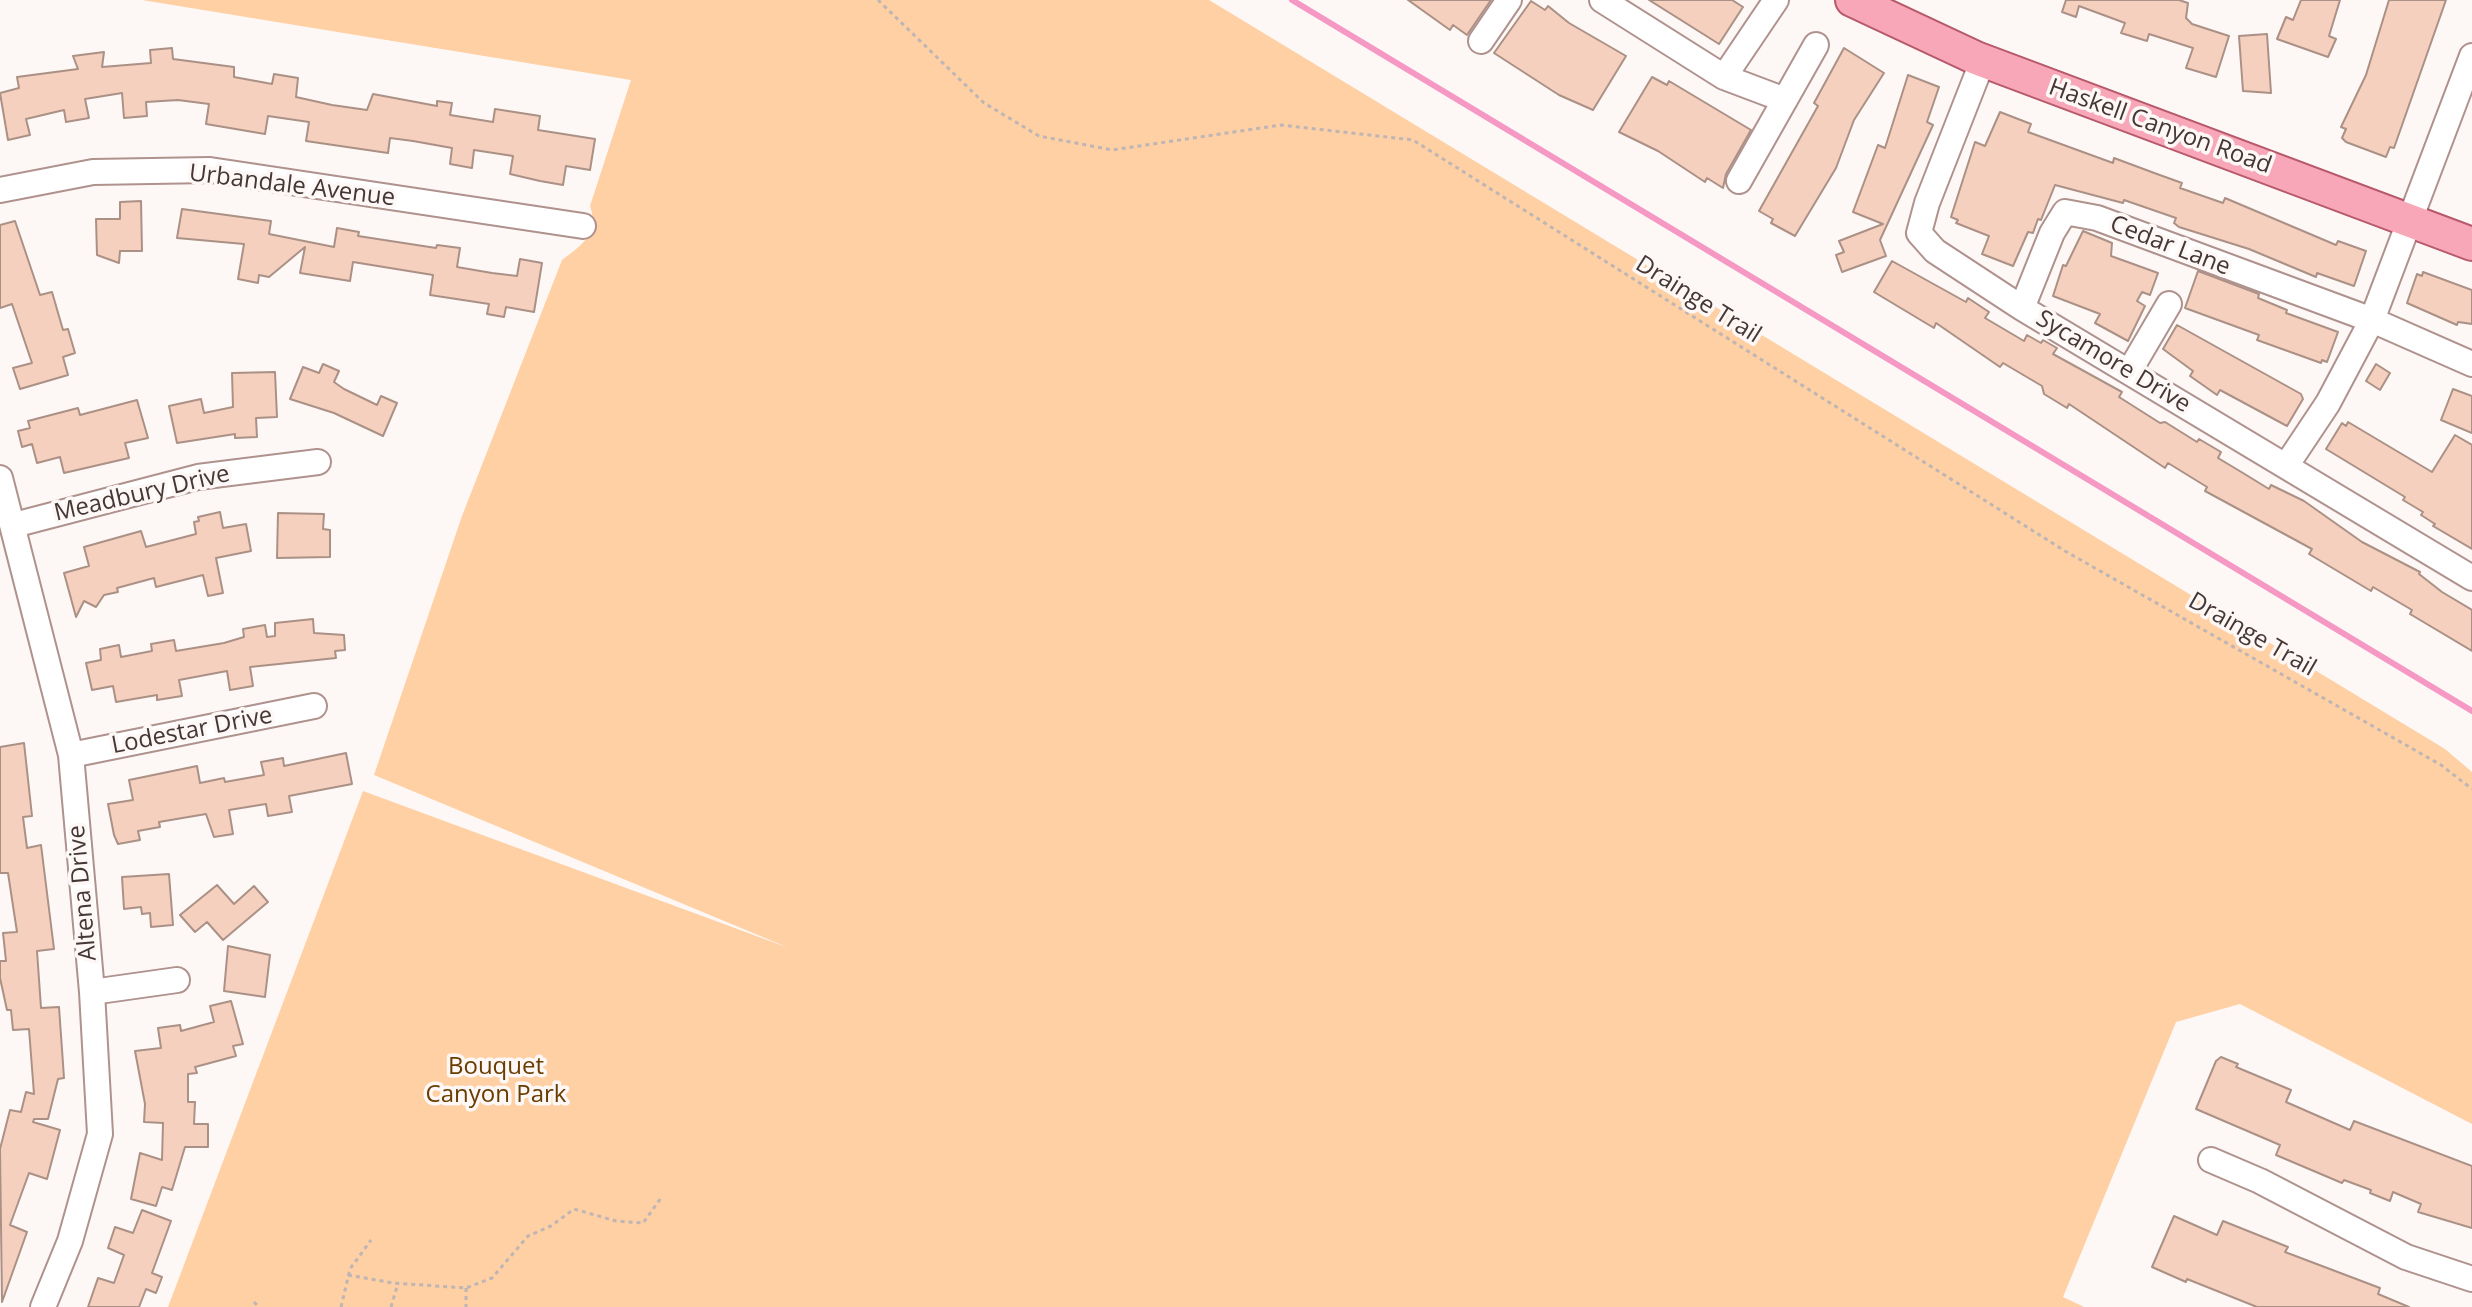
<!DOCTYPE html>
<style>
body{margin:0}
canvas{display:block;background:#fdf7f6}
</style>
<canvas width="2472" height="1307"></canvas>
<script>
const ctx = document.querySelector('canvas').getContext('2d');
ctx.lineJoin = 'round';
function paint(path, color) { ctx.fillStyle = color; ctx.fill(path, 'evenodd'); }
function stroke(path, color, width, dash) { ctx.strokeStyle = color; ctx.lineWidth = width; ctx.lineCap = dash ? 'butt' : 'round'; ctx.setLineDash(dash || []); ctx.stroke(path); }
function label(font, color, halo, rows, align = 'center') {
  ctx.font = font + ' "Open Sans",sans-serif'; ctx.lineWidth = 7; ctx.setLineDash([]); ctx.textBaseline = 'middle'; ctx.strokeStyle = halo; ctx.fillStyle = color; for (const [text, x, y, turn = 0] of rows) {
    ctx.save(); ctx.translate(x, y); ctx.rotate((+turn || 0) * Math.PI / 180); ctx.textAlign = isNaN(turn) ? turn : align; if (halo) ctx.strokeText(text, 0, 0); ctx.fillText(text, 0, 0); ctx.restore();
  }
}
paint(new Path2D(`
 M142 0H1209L2445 749 2472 772V1124L2240 1004 2176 1022 2063 1297 2084 1307H168L363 791 789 948 374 775 462 516 562 260C582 245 600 233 590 206L631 80Z`), '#fed0a4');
stroke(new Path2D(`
 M1292 0 2472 711`), '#f598c3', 6);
const building = new Path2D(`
 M1408 0H1491L1467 35 1453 25 1450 30Z
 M1649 0H1732L1743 7 1719 44Z
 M2066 0H2179L2188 3 2186 18 2192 24 2229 36 2216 77 2186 68 2193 48 2149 34 2147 41 2121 33 2125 23 2079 6 2076 17 2062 12Z
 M2301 0H2340L2329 36 2336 39 2328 57 2277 39 2286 17 2293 20Z
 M2389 0H2446L2394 148 2390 147 2386 157 2346 142 2342 138 2346 129 2341 127 2366 75Z
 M1531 1 1545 10 1548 6 1569 23 1626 56 1593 110 1559 95 1494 53Z
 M2267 34 2271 93 2243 91 2239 36Z
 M172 48 173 59 234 67V77L272 84 274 74 298 78 296 97 332 105 367 110 373 94 437 106V101L452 103 450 115 493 122 495 109 540 116 538 130 595 139 590 170 566 166 563 185 540 181 510 174 513 156 474 150 472 168 450 164 452 148 413 141 390 138 388 153 306 141 309 122 268 116 265 134 206 124 209 104 178 100 146 102 147 116 124 118 122 93 85 99 89 118 66 122 64 110 26 119 30 135 8 140 0 93 19 88 17 77 78 69 73 56 104 52 102 67 151 63 150 50Z
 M1844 48 1884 73 1854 120 1836 168 1795 236 1771 223 1773 219 1759 211 1818 106 1814 103Z
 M1908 75 1939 87 1927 122 1933 125 1880 240 1886 256 1842 272 1836 255 1844 252 1839 241 1883 224 1853 212 1878 145 1885 148Z
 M1652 77 1667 85 1669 81 1751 130 1726 174 1723 188 1707 178 1705 182 1658 151 1619 132Z
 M2000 112 2031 124 2028 132 2113 163 2114 158 2157 174 2182 183 2180 188 2223 203 2225 198 2336 245 2338 241 2366 251 2354 286 2317 273 2316 277 2249 249 2179 227 2174 223 2176 218 2124 200 2123 203 2055 185 2041 220 2038 219 2033 233 2028 232 2013 266 1982 254 1989 236 1956 223 1958 220 1951 217 1975 142 1985 146Z
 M141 201 142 251H120L119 263 97 255 96 219H120V202Z
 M182 209 271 221 269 234 334 247 337 228 359 232 358 236 436 248 437 245 460 248 457 267 492 273 517 276 520 259 542 263 534 312 506 307 504 317 487 314 489 304 430 295 433 275 353 262 350 281 300 273 305 247 269 277 259 275 258 283 238 279 244 244 177 238Z
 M15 221 40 295 52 292 63 330 68 329 75 353 63 357 68 375 20 389 13 368 32 363 12 304 0 308V225Z
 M2083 231 2112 243 2111 256 2158 273 2150 295 2142 292 2137 301 2145 306 2128 341 2095 323 2100 314 2053 296 2063 265 2066 266Z
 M1892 261 1966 302 1968 298 1989 312 1985 318 2024 341 2027 335 2041 343 2043 340 2057 348 2053 354 2122 392 2119 397 2160 423 2165 422 2197 442 2199 439 2221 452 2218 458 2243 473 2269 489 2271 485 2304 501 2362 542 2420 572 2419 574 2442 592 2472 610V651L2410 614 2412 610 2373 587 2371 591 2309 554 2312 549 2205 491 2207 487 2168 463 2165 468 2069 404 2067 408 2044 394 2042 386 2003 363 2000 367 1936 323 1934 328 1874 292Z
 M2198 271 2259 294 2258 298 2287 310 2286 313 2338 332 2327 362 2322 360 2321 363 2257 340 2259 335 2185 308Z
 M2423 272 2472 290V324L2458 322 2457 325 2407 303 2417 274 2422 276Z
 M2177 325 2301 394 2303 399 2287 426 2220 390 2217 395 2190 376 2193 371 2163 349Z
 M323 364 339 371 334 382 344 389 377 405 381 396 397 403 383 436 334 413 290 399 303 367 319 373Z
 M2376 364 2390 373 2380 390 2366 381Z
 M275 372 277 417 256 418 257 437 235 438V434L177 443 169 406 201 399 204 413 233 407 232 373Z
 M2453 389 2472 396V433L2441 420Z
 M137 400 148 438 125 443 129 458 64 473 60 457 37 463 32 444 22 447 18 431 30 428 28 421 78 408 80 415Z
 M2348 422 2432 472 2455 435 2472 445V549L2433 526 2435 524 2421 515 2423 512 2403 500 2405 497 2326 449 2342 423 2346 426Z
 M220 512 223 528 246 524 251 551 216 558 223 593 208 596 203 575 156 587 154 578 117 588 118 592 104 595 96 607 84 601 76 617 64 573 89 566 84 547 141 531 146 547 196 534 194 522 199 521 198 517Z
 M278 513 324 514 323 529 330 530V557L277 558Z
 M313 619 314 633 344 635 345 650 335 651 336 658 250 667 253 686 230 690 227 671 179 680 182 696 157 700V695L116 702 113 686 92 690 86 663 101 660 100 649 119 645 121 657 152 651 151 644 174 640 176 651 224 643 244 637 243 629 265 625 267 637 275 636V623Z
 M24 743 32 816 23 817 27 848 41 845 54 949 37 951 41 1008 59 1007 64 1078 58 1079 48 1119H34L33 1122 60 1130 47 1179 29 1173 10 1225 27 1232 2 1302 0 1149 10 1110 21 1112 26 1092 34 1094 29 1029 13 1030 11 1010H7L0 978V961H6L3 933 17 932 8 873H0V747Z
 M346 753 352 784 289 796 292 812 268 816 266 804 229 810 233 834 214 837 206 814 159 822 160 827 138 831 140 840 118 844 114 835 108 804 133 800 129 780 197 766 200 783 224 778 225 782 264 775 261 762 283 758 284 766Z
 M169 874 173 925 151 927 150 913 142 914 141 907 124 909 122 877Z
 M217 885 234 904 254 886 268 902 223 940 207 922 195 932 180 915Z
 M228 946 270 955 265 997 224 991Z
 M231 1001 243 1044 233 1046 236 1056 195 1067 197 1073 188 1074V1102H195L194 1124H208V1147H185L172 1190 162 1187 156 1206 131 1199 140 1153 162 1160 163 1123 144 1122 145 1104 135 1051 161 1048 158 1028 180 1025 181 1031 214 1022 210 1006Z
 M2221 1057 2238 1064 2236 1067 2291 1090 2286 1102 2350 1130 2354 1121 2472 1166V1228L2418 1212 2421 1204 2393 1192 2390 1201 2370 1193 2371 1190 2344 1180 2342 1183 2276 1155 2280 1145 2196 1109 2216 1061Z
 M142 1210 171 1221 152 1273 162 1277 156 1293 146 1289 139 1307H88L98 1278 114 1283 124 1255 108 1248 115 1227 133 1233Z
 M2174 1216 2217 1235 2223 1221 2288 1247 2285 1252 2380 1288 2378 1294 2409 1307H2257L2187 1279 2186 1282 2152 1267Z`);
paint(building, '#f6d0bf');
stroke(building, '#ab9185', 2);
const minor = new Path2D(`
 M1602 0 1724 77 1776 0
 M1481 41 1509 0
 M1983 60 1927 203 1919 233 1935 251 2022 308 2472 578
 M1724 77 1785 100
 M1739 181 1816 45
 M0 190 93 172 210 170 583 226
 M2022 308 2052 233 2065 212 2097 218 2372 320 2472 364
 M2129 372 2169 304
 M2286 466 2328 403 2372 320 2472 56
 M0 478 71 755 92 992 100 1134 70 1241 43 1307
 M14 525 198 477 318 462
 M71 755 314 706
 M92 992 177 980
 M2211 1160 2260 1181 2406 1257 2472 1279`);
const major = new Path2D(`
 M1852 0 1976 58 2472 244`);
stroke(minor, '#af928d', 28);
stroke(major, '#b6596b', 36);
stroke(new Path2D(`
 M878 0 984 103 1039 136 1112 150 1281 125 1413 140 2065 551 2441 765 2472 789
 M348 1275 393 1283 466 1288 492 1278 528 1236 551 1226 574 1209 616 1221 643 1223 661 1198
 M466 1288V1307
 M254 1302 259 1307
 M341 1307 350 1269 371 1240
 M391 1307 398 1283`), '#beb5b4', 3, [4, 4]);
stroke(minor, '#fff', 24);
stroke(major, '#f8a7b8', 32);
label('24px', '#443736', '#fdf7f6', [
 ["Haskell Canyon Road",2160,127,20],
 ["Urbandale Avenue",292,186,7],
 ["Cedar Lane",2170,246,21],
 ["Drainge Trail",1698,300,32],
 ["Sycamore Drive",2113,362,31],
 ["Meadbury Drive",142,494,-13],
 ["Drainge Trail",2252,635,30],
 ["Lodestar Drive",192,731,-11],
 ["Altena Drive",83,893,-95]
]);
label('24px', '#693c00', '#fdf7f6', [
 ["Bouquet",496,1067],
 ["Canyon Park",496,1095]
]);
</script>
